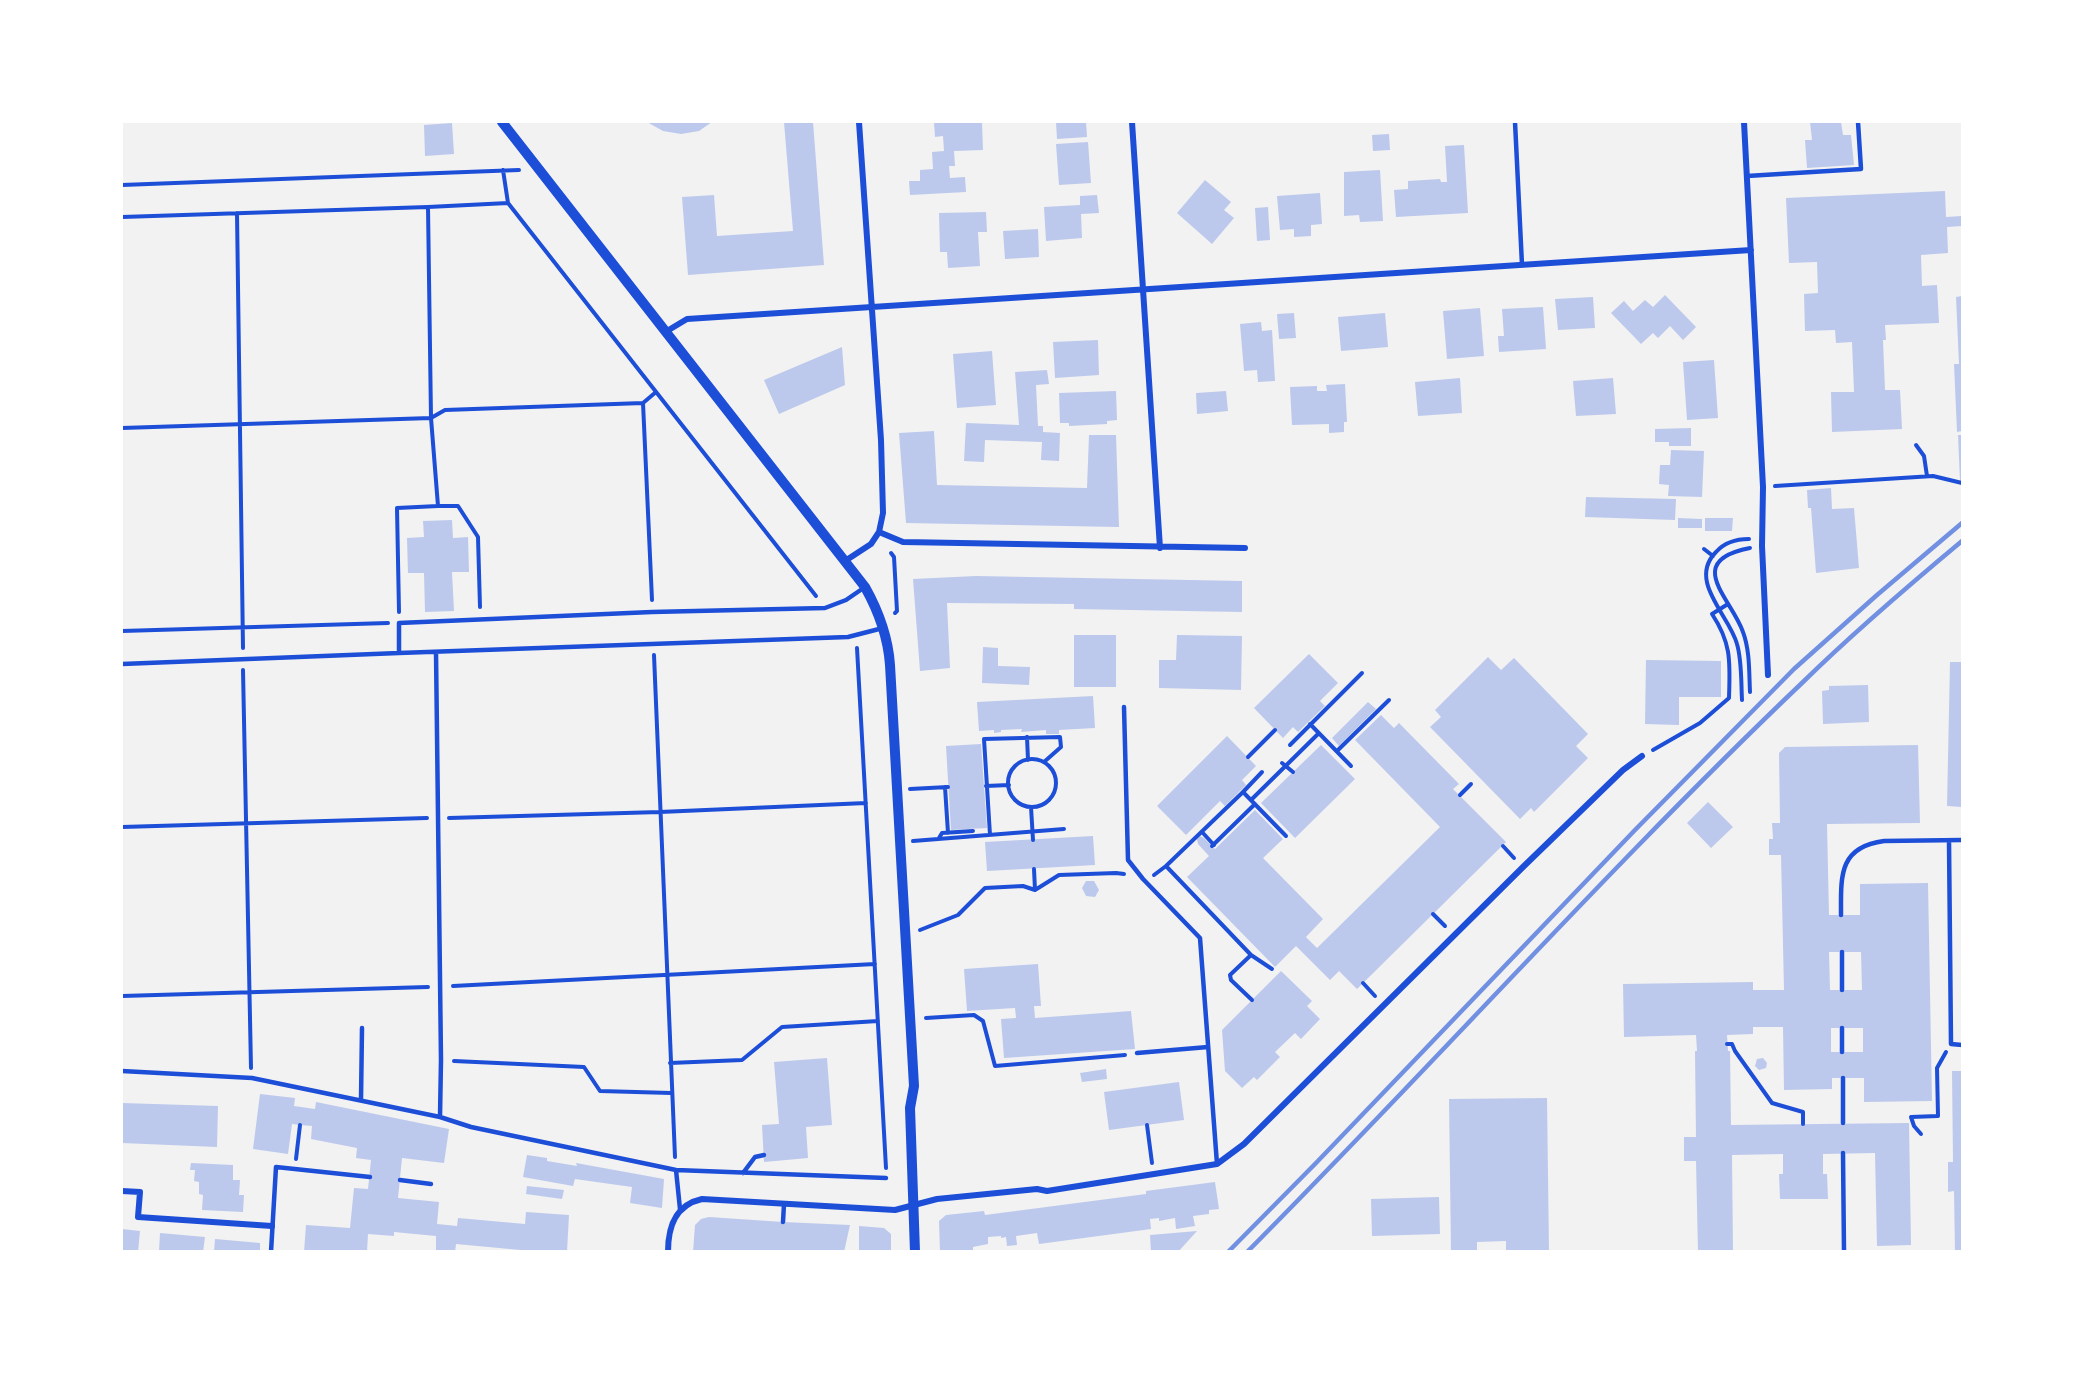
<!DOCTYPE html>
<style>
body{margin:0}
#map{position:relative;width:2084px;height:1373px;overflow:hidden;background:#f2f2f2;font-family:"PT Sans Narrow",sans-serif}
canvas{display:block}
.frame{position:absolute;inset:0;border:123px solid #fff;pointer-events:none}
</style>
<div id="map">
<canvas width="2084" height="1373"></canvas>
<div class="frame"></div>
</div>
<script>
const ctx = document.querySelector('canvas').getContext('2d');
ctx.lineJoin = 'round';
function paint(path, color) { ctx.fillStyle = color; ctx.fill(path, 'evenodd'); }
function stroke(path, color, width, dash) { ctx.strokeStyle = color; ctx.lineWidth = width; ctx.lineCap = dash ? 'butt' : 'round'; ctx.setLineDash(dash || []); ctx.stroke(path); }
paint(new Path2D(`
 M647 122H712L699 131 681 134 663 131Z
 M784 122H813L824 265 688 275 682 197 714 195 717 236 793 231Z
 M934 122H982L983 150 954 151 955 166H949L950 178 965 177 966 192 910 195 909 181H920V170L933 169 932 152 944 151 943 136 935 137Z
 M1056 122H1086L1087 137 1057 139Z
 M1810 122H1841L1843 135H1851L1854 165 1807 168 1805 140H1812Z
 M452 123 454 154 425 156 424 125Z
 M1389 134 1390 150 1373 151 1372 135Z
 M1088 142 1091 183 1059 185 1056 144Z
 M1464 145 1468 213 1396 217 1394 190 1408 189V181L1440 179 1441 182H1447L1445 146Z
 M1380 170 1383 221 1360 222 1359 215 1344 216V172Z
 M1205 180 1231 202 1224 210 1234 218 1212 244 1177 213Z
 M1945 191 1946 217 1962 216V226L1947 227 1948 253 1921 255 1922 286 1937 285 1939 323 1885 325 1886 340H1883L1885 390H1900L1902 429 1832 432 1831 392H1854L1852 342 1836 343 1835 330 1805 331 1804 294 1818 293 1817 262 1789 263 1786 198Z
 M1320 193 1322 224 1311 225V236L1294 237V229L1280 230 1277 196Z
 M1097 195 1099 213 1081 214 1082 238 1046 241 1044 207 1080 205V196Z
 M1268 207 1270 240 1257 241 1255 208Z
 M986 212 987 232H978L980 266 948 268 947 252H940L939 213Z
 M1038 229 1039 257 1005 259 1003 231Z
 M1665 295 1696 327 1683 340 1670 326 1658 338 1653 333 1641 344 1611 313 1624 301 1633 311 1645 300 1653 307Z
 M1962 296V431L1957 432 1954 364H1959L1956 297Z
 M1593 297 1595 328 1558 330 1555 299Z
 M1543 307 1546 349 1499 352 1498 336H1504L1502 309Z
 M1480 308 1484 356 1447 359 1443 311Z
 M1294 313 1296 338 1279 339 1277 314Z
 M1385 313 1388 347 1341 351 1338 317Z
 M1261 322 1262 331 1272 330 1275 381 1258 382 1257 370 1244 371 1240 324Z
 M1098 340 1099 375 1055 378 1053 342Z
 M842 347 845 385 779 414 764 380Z
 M992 351 996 405 957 408 953 354Z
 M1714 360 1718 418 1687 420 1683 362Z
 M1047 370 1049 384 1036 385 1038 426H1043V432L1060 433 1059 461 1041 460 1042 442 985 440 984 462 964 461 966 423 1019 425 1015 372Z
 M1460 378 1462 413 1418 416 1415 382Z
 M1613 378 1616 414 1576 416 1573 381Z
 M1345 384 1347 422H1344V432L1329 433V424L1292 425 1290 387 1317 386V391H1327L1326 385Z
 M1116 391 1117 420 1107 421V424L1069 426V423H1060L1059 393Z
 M1226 391 1228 411 1197 414 1196 393Z
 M1691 428V446H1669V442H1655V429Z
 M934 431 937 485 1087 488 1089 435H1116L1119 527 906 523 899 433Z
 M1958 435H1962V480L1960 481Z
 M1671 450 1704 451 1702 497 1668 496 1669 485 1659 484 1660 465H1670Z
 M1831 488 1832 509 1854 508 1859 568 1816 573 1811 508H1808L1807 490Z
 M1586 497 1676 499 1675 520 1585 517Z
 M1678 518 1702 519V528H1678Z
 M1705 518H1733L1732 531H1705Z
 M452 520 453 538 468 537 469 572H452L454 611 425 612 424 573H408L407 538 424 537 423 521Z
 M976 576 1242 581V612L1074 609V604L947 603 950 668 920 671 913 579Z
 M1074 635H1116V687H1074Z
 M1177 635 1242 636 1241 690 1159 688V660H1176Z
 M983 647 998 648V666L1030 667 1029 685 982 683Z
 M1309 654 1338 683 1320 701 1325 706 1298 732 1293 727 1283 738 1254 708Z
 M1488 657 1501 670 1514 658 1588 734 1576 746 1588 758 1534 812 1531 808 1520 819 1430 727 1441 717 1435 710Z
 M1646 660 1721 661V697H1679V725L1645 724Z
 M1950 662H1962V807L1947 806Z
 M1868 685 1869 722 1823 724 1822 691 1829 690V686Z
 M1093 696 1095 728 1059 730V734H1046V730L1021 732 1022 729 1001 730V732L994 733V730L979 731 977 702Z
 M1368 702 1376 709 1339 746 1332 738Z
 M1381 715 1394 728 1399 723 1459 784 1453 789 1506 842 1357 989 1339 971 1330 980 1296 946 1275 967 1187 877 1209 856 1198 844 1197 839 1200 836 1204 838 1215 849 1255 810 1283 839 1263 858 1323 919 1306 937 1317 948 1440 827 1355 740Z
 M1227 736 1256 766 1242 780 1246 785 1225 806 1220 801 1186 835 1157 806Z
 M981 744 987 828 951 830 946 746Z
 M1321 745 1355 779 1295 838 1261 803Z
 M1918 745 1920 823 1827 824 1829 915H1860V884L1928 883 1932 1101 1864 1102V1078H1832V1089L1784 1090 1783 1027H1753V1034L1727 1035 1728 1051H1730L1731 1125 1909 1123 1911 1245 1877 1246 1875 1153 1823 1154V1174H1827L1828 1199H1780L1779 1174H1783V1154L1732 1155 1733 1252H1698L1696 1161H1684V1137H1696L1695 1051H1697L1696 1035 1624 1037 1623 984 1753 982V990H1784L1781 855H1769V839H1773L1772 823H1780L1779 753 1785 747ZM1829 952H1861L1862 990H1830ZM1831 1028H1863V1052H1831Z
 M1708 802 1733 827 1711 848 1687 823Z
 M1093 836 1095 865 987 871 985 842Z
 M1086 881H1094L1099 890 1095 897 1086 896 1082 888Z
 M1038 964 1041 1006H1034L1035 1018 1131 1011 1135 1049 1004 1058 1001 1019 1016 1018 1015 1008 967 1011 964 969Z
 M1281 971 1312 1001 1307 1006 1320 1019 1301 1039 1295 1033 1275 1052 1280 1057 1257 1080 1254 1077 1242 1088 1225 1071 1222 1030Z
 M827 1058 832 1125 806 1127 808 1158 764 1162 762 1125 779 1124 774 1062Z
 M1763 1058 1767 1063 1766 1068 1759 1070 1755 1066 1757 1059Z
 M1106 1069 1107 1079 1082 1082 1080 1073Z
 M1952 1071H1962V1252H1955L1954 1191 1948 1192V1162H1953Z
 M1179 1082 1184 1120 1109 1130 1104 1092Z
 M260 1094 295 1098 294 1106 315 1109 316 1102 449 1129 444 1163 402 1158 398 1198 439 1202 437 1224 457 1226 458 1218 525 1224 526 1212 569 1215 567 1252H542L456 1244 455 1252H436V1236L394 1232V1236L368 1234 367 1252H304L306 1225 350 1228 354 1188 368 1189 371 1160 356 1158 357 1148 311 1139 312 1126 300 1125 292 1124 288 1154 253 1149Z
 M1547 1098 1549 1252H1506V1241L1477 1242V1252H1451L1449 1099Z
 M122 1103 218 1106 217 1147 122 1143Z
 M527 1155 547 1158V1161L577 1166 576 1163 664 1179 662 1208 630 1203 632 1187 575 1179 573 1186 523 1177Z
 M191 1163 233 1165V1180H240L239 1195H244L243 1212 202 1210 203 1195 199 1194V1182L194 1181 195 1170H190Z
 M1215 1182 1219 1209 1209 1210V1214L1193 1216 1195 1226 1176 1229 1175 1218 1159 1221V1218L1150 1219 1151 1229 1039 1244 1037 1233 1016 1236 1017 1245 1007 1246 1006 1237 1001 1238V1236L988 1237V1244L973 1247V1252H940L939 1221 946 1215 984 1211 985 1215 1146 1194V1191Z
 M527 1186 564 1190 562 1199 526 1194Z
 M1439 1197 1440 1234 1372 1236 1371 1199Z
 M709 1217 783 1222 850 1225 844 1252H693L695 1225 701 1219Z
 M859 1226 884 1228 891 1234V1252H859Z
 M122 1229 140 1231 138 1252H122Z
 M1197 1231 1178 1252H1151L1150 1235Z
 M160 1233 205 1237 203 1252 159 1251Z
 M215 1239 260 1243V1252H214Z`), '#bdc9ec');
stroke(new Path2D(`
 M503 170 508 203
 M122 185 519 170
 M237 213 243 648
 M122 217 428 207 508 203 816 596
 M122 428 431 418 445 410 643 403
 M1916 445 1924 456 1927 476
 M1775 486 1933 476 1962 483
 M438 506H458L478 537 480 607
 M1750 548C1682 561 1732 599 1743 632 1750 651 1749 672 1750 692
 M1704 549 1713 556
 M891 553 894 557 897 611 895 613
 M652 600 643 403 656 392
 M399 612 397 508 438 506 431 418 428 207
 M122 631 388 623
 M857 648 886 1168
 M654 655 675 1157
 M243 670 251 1068
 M1742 700C1741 682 1742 661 1737 644 1730 616 1687 581 1716 552 1724 543 1737 539 1749 539
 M1310 724 1351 766
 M1027 737 1028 760
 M1290 745 1362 673
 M1653 750 1700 723 1729 698C1730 663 1732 644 1712 614L1728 604
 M1337 751 1389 700
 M1248 757 1275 730
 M1008 783a24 24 0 1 1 48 0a24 24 0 1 1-48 0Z
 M1282 763 1293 772
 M1262 772 1243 792 1286 836
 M986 786 1009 785
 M945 787 948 833
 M910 789 948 787
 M1460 795 1471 784
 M1251 800 1319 733
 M1031 807 1033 840
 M449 818 660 812 866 803
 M122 827 427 818
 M1202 832 1214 845
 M990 835 984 739 1060 737 1061 747 1044 762
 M939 838 942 833 973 831
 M913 841 1064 829
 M1212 846 1255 804
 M1503 846 1514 858
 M1166 866 1251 955 1230 975 1231 980 1252 1000
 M1034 869 1035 890
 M1154 875 1166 866 1243 792
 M1433 914 1445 926
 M920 930 958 915 985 888 1023 886 1035 890 1059 875 1116 873 1124 874
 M1251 955 1272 969
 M1363 983 1375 996
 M453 986 875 964
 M122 996 428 987
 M926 1018 974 1015 983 1021 995 1066 1125 1055
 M1727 1044H1732L1735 1051 1772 1103 1803 1112V1124
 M454 1061 584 1067 600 1091 671 1093
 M670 1063 742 1060 782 1027 878 1021
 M1147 1125 1152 1163
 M1921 1134 1914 1126 1911 1117 1938 1116 1937 1068 1946 1052
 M296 1159 300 1125`), '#1d4ed8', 4);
stroke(new Path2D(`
 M1515 122 1522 265
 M1747 176 1861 169 1858 122
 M865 587 846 600 825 608 652 612 399 623V653L848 637 883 628
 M436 652 441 1060 440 1117
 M122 664 399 653
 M1124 707 1128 860 1143 879 1200 938 1217 1164
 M1949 841 1951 1044 1962 1045
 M1841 915C1841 877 1838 847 1884 841L1962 840
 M1842 952V990
 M1842 1028V1052
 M1137 1053 1208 1047
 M122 1071 252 1078 440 1117 471 1127 676 1170 886 1178
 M1843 1078V1123
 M361 1100 362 1028
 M1843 1153 1844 1252
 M676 1170 680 1209
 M743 1173 755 1157 764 1155
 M400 1180 431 1184
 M783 1222 784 1204
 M271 1252 276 1167 370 1177`), '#1d4ed8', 4.5);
stroke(new Path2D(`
 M1132 122 1160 548
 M1744 122 1763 487 1762 546 1768 675
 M667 331 687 319 1751 250
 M879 532 903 542 1245 548
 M845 561 871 544 879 532 883 513 881 440 859 122
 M122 1191 140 1192 138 1217 272 1226
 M668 1252C668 1227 675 1205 702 1199L895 1210 937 1199 1037 1189 1047 1191 1217 1164 1244 1144 1523 867 1623 770 1642 756`), '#1d4ed8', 6);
stroke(new Path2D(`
 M502 122 865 587C879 612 888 636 890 665L914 1086 910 1108 915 1252`), '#1d4ed8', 10);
stroke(new Path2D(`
 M1228 1252 1316 1163 1635 830 1794 669 1877 595 1962 523
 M1247 1252C1434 1064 1611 865 1803 682 1854 632 1908 586 1962 541`), '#7290e2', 4.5);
</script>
